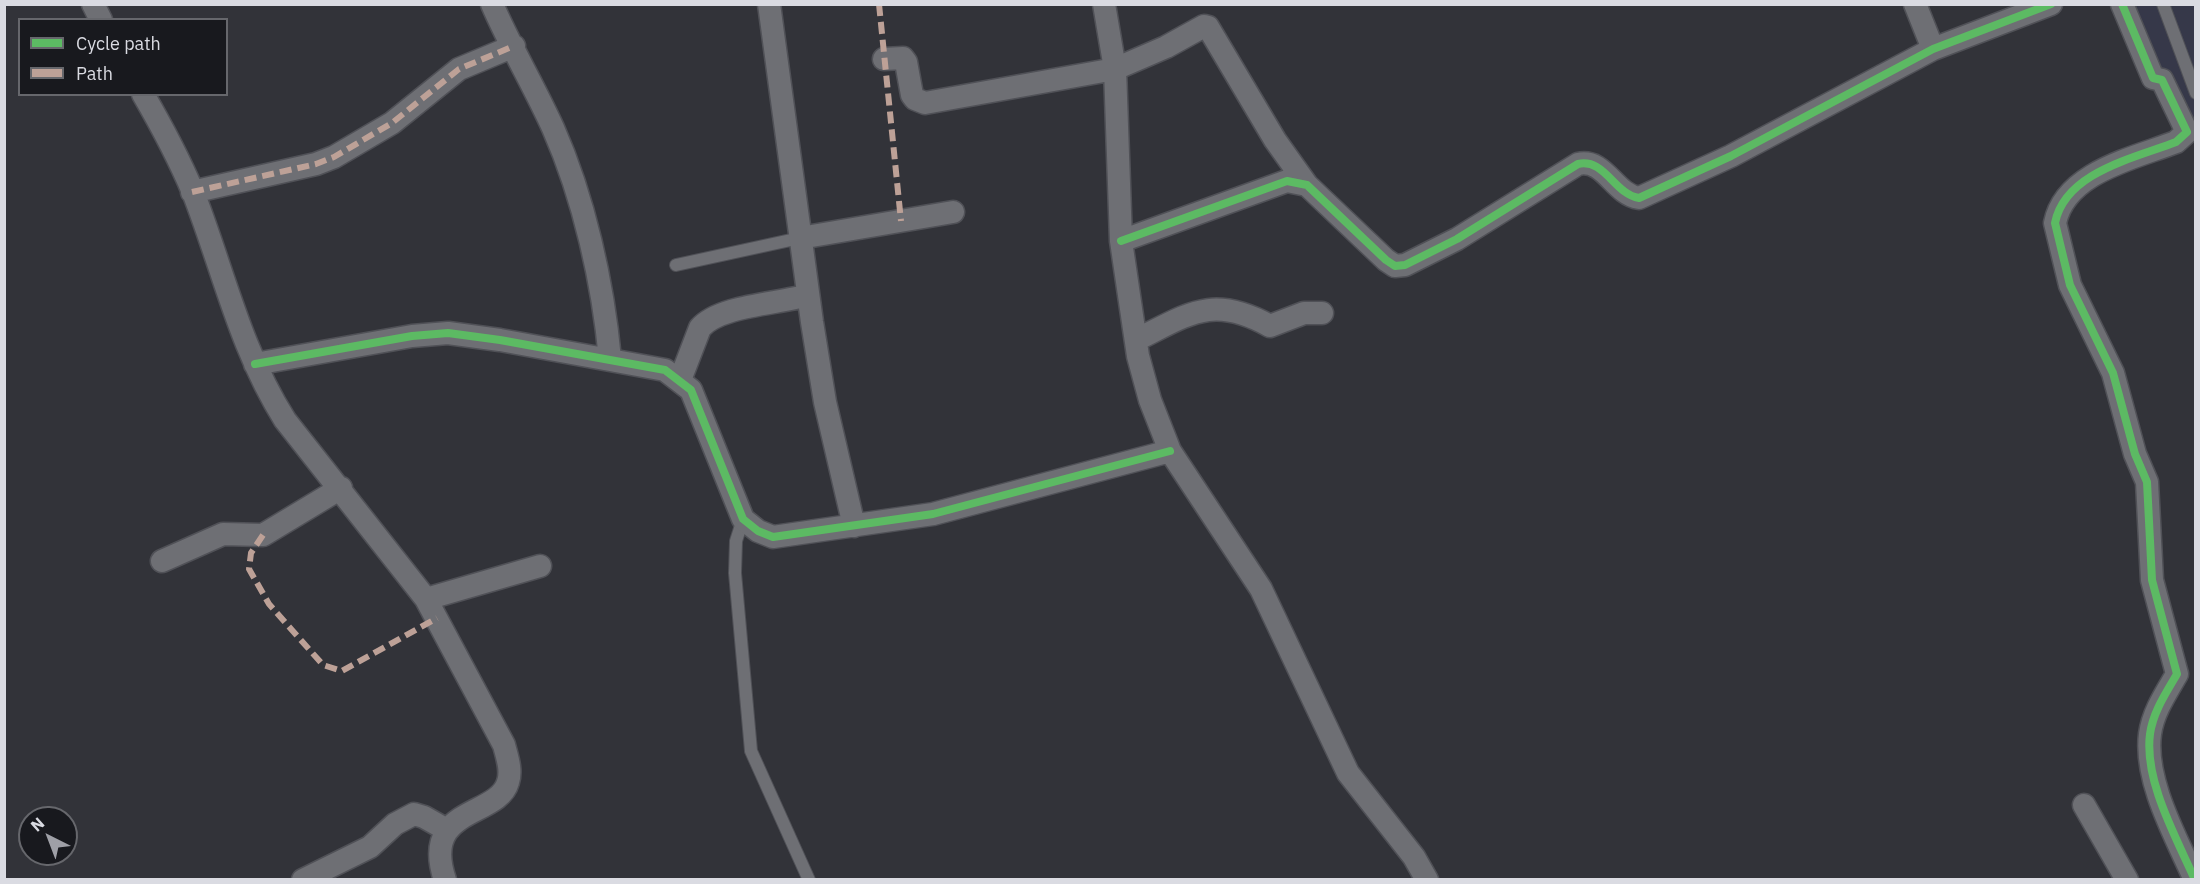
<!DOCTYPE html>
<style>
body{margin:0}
#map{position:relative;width:2200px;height:884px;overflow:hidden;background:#323339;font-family:"IBM Plex Sans",sans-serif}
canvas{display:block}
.frame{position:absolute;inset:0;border:6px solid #dadbe2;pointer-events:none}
.legend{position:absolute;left:18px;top:18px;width:210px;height:78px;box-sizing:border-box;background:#18191e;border:2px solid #66676c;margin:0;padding:8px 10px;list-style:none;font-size:18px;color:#dadbe2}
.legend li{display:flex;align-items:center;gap:12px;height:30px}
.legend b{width:30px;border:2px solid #66676c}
.north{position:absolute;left:18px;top:806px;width:60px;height:60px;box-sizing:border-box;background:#18191e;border:2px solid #66676c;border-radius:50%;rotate:318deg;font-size:16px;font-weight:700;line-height:24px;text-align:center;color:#dadbe2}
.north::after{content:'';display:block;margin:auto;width:21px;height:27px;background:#9fa0a7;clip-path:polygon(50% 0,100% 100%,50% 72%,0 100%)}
</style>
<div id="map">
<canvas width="2200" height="884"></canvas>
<div class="frame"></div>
<ul class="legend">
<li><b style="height:8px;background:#5cba63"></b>Cycle path</li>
<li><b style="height:8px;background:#bda197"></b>Path</li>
</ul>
<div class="north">N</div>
</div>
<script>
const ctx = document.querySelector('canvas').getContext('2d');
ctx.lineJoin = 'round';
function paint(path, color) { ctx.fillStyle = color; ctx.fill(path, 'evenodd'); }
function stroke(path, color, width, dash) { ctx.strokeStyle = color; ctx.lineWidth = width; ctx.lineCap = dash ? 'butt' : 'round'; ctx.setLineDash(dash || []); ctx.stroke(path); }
paint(new Path2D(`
 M2130 5H2195V132L2155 74Z`), '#363849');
const service = new Path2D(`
 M2163 4 2196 93
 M676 265 800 238
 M743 519 736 541 735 573 751 751 809 880`);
const minor = new Path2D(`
 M93 4 101 20
 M492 4C510 46 534 86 553 128 584 198 603 283 610 359
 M769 4 812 322 825 402 854 526
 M1104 4 1115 69 1121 241 1138 356 1150 400 1170 451 1261 589 1348 773 1414 857 1427 880
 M1915 4 1933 49
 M2122 4 2153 78 2162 80 2187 132 2176 142C2135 158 2065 172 2055 223L2070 285 2113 373 2135 454 2147 482 2152 580 2177 674C2166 693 2153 712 2150 734 2144 781 2176 837 2195 880
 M884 59 903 58 906 62 912 95 915 99 925 103 1115 69 1166 47 1204 26 1208 27 1275 140 1307 185
 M143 94C161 125 179 159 193 192 223 269 240 349 285 420L426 599 504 745C507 757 512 770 508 782 498 818 420 806 445 880
 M192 192 316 164 334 157 392 123 459 69 514 46
 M800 238 953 212
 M1121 241 1287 181 1307 185 1386 260 1395 266 1405 265 1457 239 1578 164C1605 158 1614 194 1639 198L1731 156 1933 49 2051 4
 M1136 340C1189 314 1212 294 1270 326L1304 313H1322
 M255 364 412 336 448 333 500 340 665 370 691 390 743 519 758 531 773 537 933 514 1170 451
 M680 380 700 328C720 305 779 304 808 295
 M162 561 223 534 263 535 341 488
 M426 599 540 566
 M2084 805 2127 880
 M303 880 370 847 395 824 414 814 424 817 447 830`);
stroke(service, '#505157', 14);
stroke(minor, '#505157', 25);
stroke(service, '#6e6f74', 12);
stroke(minor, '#6e6f74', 22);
stroke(new Path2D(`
 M879 4 901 221
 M192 192 316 164 334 157 392 123 459 69 514 46
 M263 535 251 553 249 569 269 604 323 665 342 671 437 618`), '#bda197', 6, [12, 6]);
stroke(new Path2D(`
 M2122 4 2153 78 2162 80 2187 132 2176 142C2135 158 2065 172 2055 223L2070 285 2113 373 2135 454 2147 482 2152 580 2177 674C2166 693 2153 712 2150 734 2144 781 2176 837 2195 880
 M1121 241 1287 181 1307 185 1386 260 1395 266 1405 265 1457 239 1578 164C1605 158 1614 194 1639 198L1731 156 1933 49 2051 4
 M255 364 412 336 448 333 500 340 665 370 691 390 743 519 758 531 773 537 933 514 1170 451`), '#5cba63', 8);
</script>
